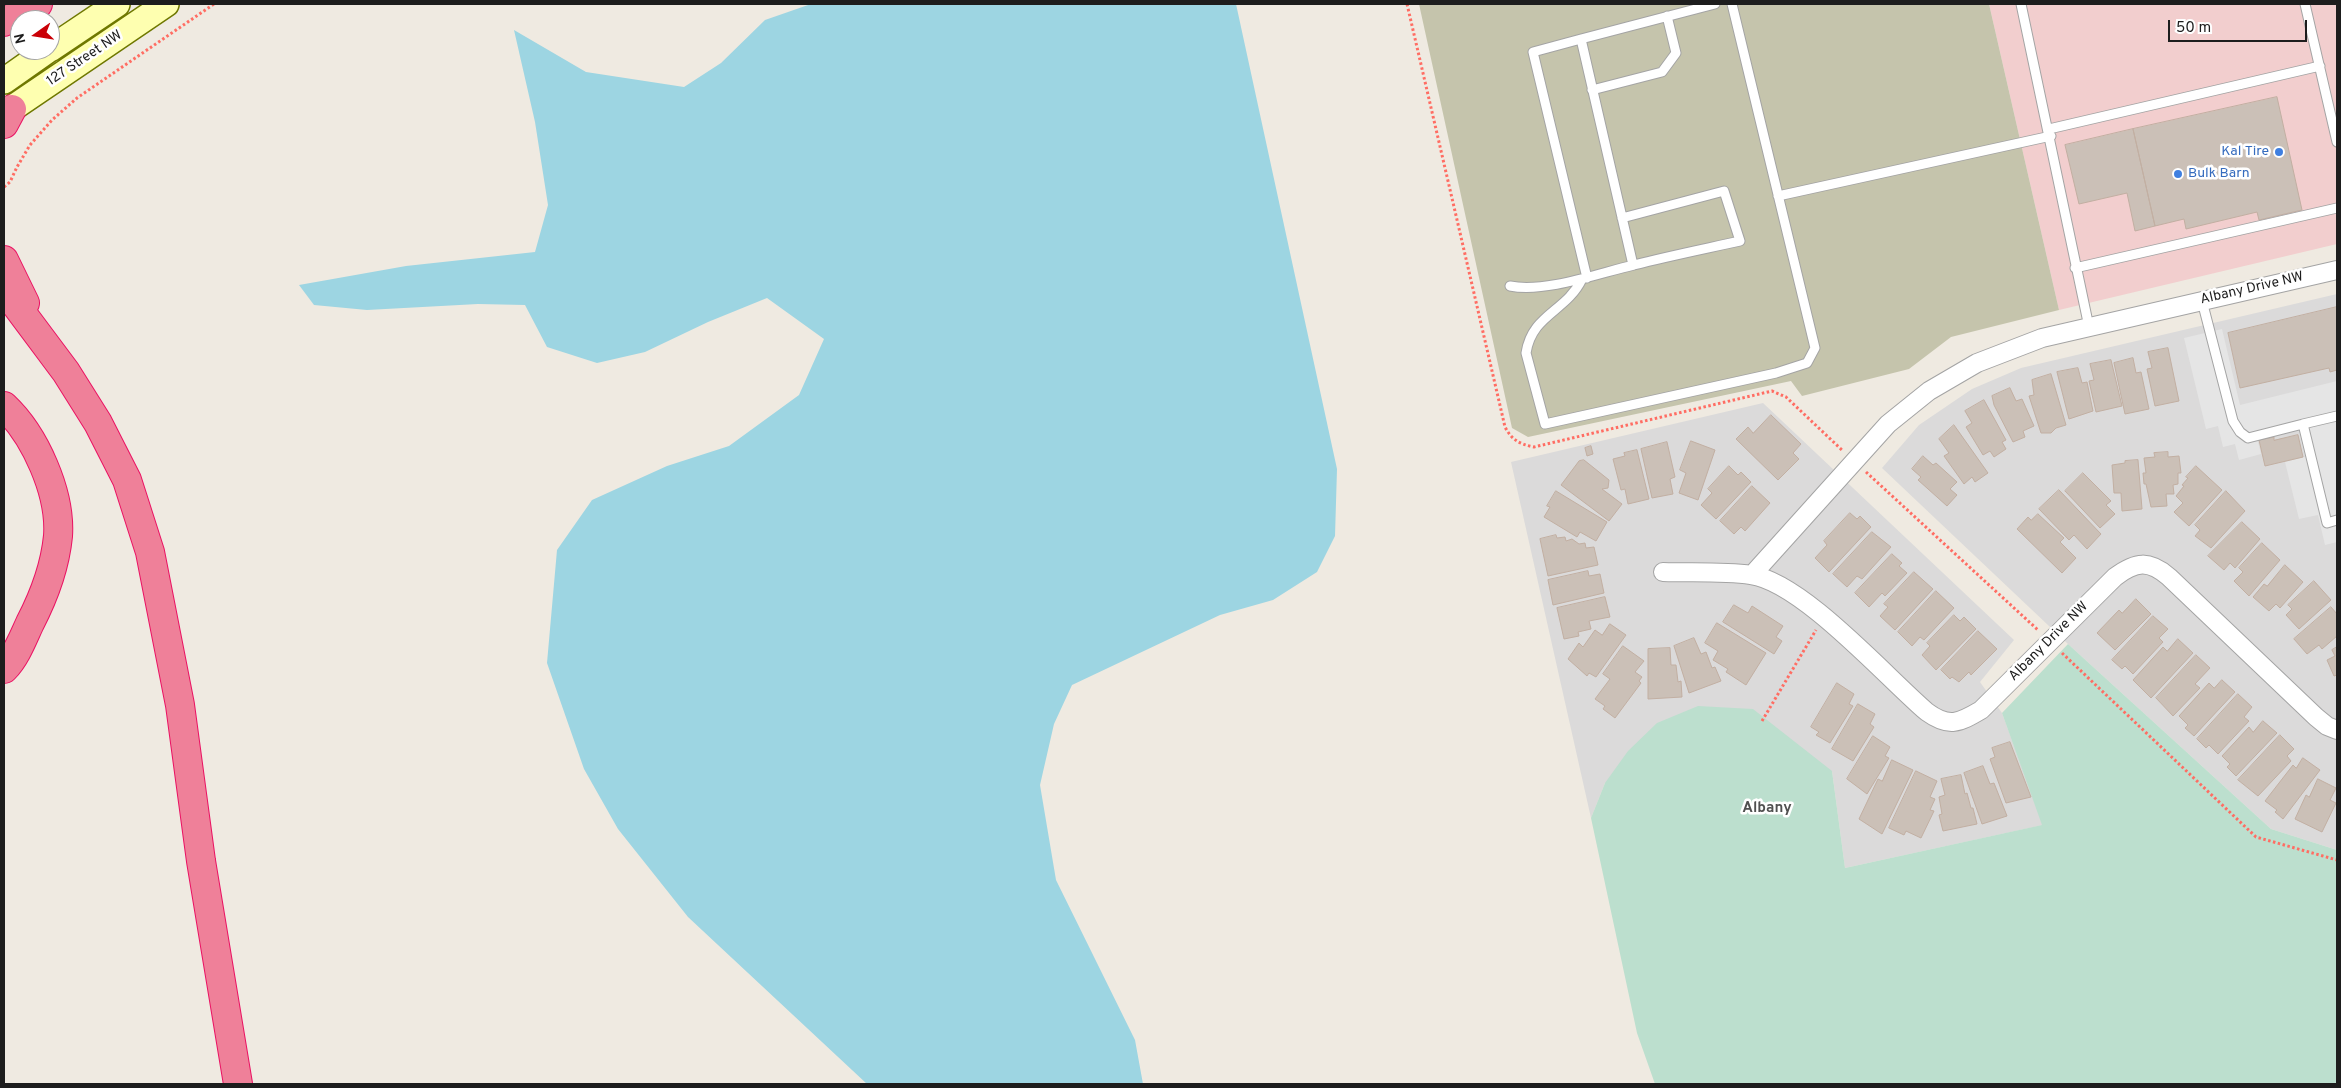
<!DOCTYPE html>
<style>
body{margin:0}
#map{position:relative;width:2341px;height:1088px;overflow:hidden;background:#efeae1;font-family:Overpass,sans-serif}
canvas{display:block}
.frame{position:absolute;inset:0;border:5px solid #1d1d1d;pointer-events:none}
.north{position:absolute;left:10px;top:10px;width:50px;height:50px;box-sizing:border-box;background:#fff;border:1px solid #a5a5a5;border-radius:50%;rotate:257deg;font-size:14px;font-weight:700;line-height:20px;text-align:center;color:#1d1d1d}
.north::after{content:'';display:block;margin:auto;width:18px;height:22px;background:#ca0007;clip-path:polygon(50% 0,100% 100%,50% 72%,0 100%)}
.scale{position:absolute;left:2168px;top:20px;width:139px;height:22px;box-sizing:border-box;border:2px solid #1d1d1d;border-top:0;padding-left:6px;font-size:15px;line-height:18px;white-space:nowrap;color:#1d1d1d;-webkit-text-stroke:4px #fff;paint-order:stroke}
</style>
<div id="map">
<canvas width="2341" height="1088"></canvas>
<div class="frame"></div>
<div class="north">N</div>
<div class="scale">50 m</div>
</div>
<script>
const ctx = document.querySelector('canvas').getContext('2d');
ctx.lineJoin = 'round';
function paint(path, color) { ctx.fillStyle = color; ctx.fill(path, 'evenodd'); }
function stroke(path, color, width, dash) { ctx.strokeStyle = color; ctx.lineWidth = width; ctx.lineCap = dash ? 'butt' : 'round'; ctx.setLineDash(dash || []); ctx.stroke(path); }
function label(font, color, halo, rows, align = 'center') {
  ctx.font = font + ' Overpass,sans-serif'; ctx.lineWidth = 5; ctx.setLineDash([]); ctx.textBaseline = 'middle'; ctx.strokeStyle = halo; ctx.fillStyle = color; for (const [text, x, y, turn = 0] of rows) {
    ctx.save(); ctx.translate(x, y); ctx.rotate((+turn || 0) * Math.PI / 180); ctx.textAlign = isNaN(turn) ? turn : align; if (halo) ctx.strokeText(text, 0, 0); ctx.fillText(text, 0, 0); ctx.restore();
  }
}
paint(new Path2D(`
 M2337 294V850L2271 829 2068 644 1882 468 1919 425 1972 389 2021 368Z
 M1763 403 2014 640 1980 682 2002 713 2043 825 1845 868 1832 771 1605 783 1591 818 1511 462Z`), '#dbdada');
paint(new Path2D(`
 M1989 4H2337V244L2059 310Z`), '#f2cece');
paint(new Path2D(`
 M1419 4H1989L2059 310 1951 337 1909 369 1802 396 1791 381 1528 437 1512 428Z`), '#c5c4ac');
paint(new Path2D(`
 M2068 644 2271 829 2337 850V1084H1655L1637 1033 1591 818 1605 783 1628 751 1657 723 1698 706 1753 709 1832 771 1845 868 2042 825 2002 713Z`), '#bcdfce');
paint(new Path2D(`
 M2222 329 2240 405 2337 381V542L2325 545 2318 515 2299 519 2285 462 2305 457 2298 428 2257 438 2261 454 2239 460 2235 444 2223 447 2218 426 2206 429 2184 338Z`), '#e5e5e5');
paint(new Path2D(`
 M811 4H1236L1337 469 1335 536 1317 572 1273 600 1220 615 1072 685 1054 724 1040 785 1056 880 1135 1040 1143 1084H867L688 917 618 829 584 769 547 663 557 550 592 500 667 466 729 446 799 395 824 339 767 298 708 322 645 352 597 363 547 347 525 305 478 304 367 310 314 305 299 285 406 266 535 252 548 205 535 122 514 30 586 72 684 87 721 63 765 20Z`), '#9dd5e2');
const building = new Path2D(`
 M2277 97 2302 210 2259 220 2257 212 2186 229 2184 219 2155 226 2133 129Z
 M2133 129 2155 226 2135 231 2127 193 2079 204 2065 145Z
 M2337 307V370L2330 372 2329 368 2240 388 2228 333Z
 M2168 348 2179 401 2155 406 2147 369 2152 368 2148 352Z
 M2133 358 2136 373 2141 372 2149 409 2125 414 2114 363Z
 M2111 360 2122 406 2096 412 2089 381 2094 380 2090 364Z
 M2078 368 2082 383 2087 382 2093 411 2069 419 2057 372Z
 M2051 374 2066 425 2056 428 2051 433H2041L2029 396 2034 395 2032 380Z
 M2010 388 2016 401 2022 399 2034 426 2023 431 2025 437 2013 442 1994 405 1992 396Z
 M1984 400 2006 440 2002 442 2006 449 1994 457 1990 451 1983 455 1966 427 1972 423 1965 411Z
 M1771 415 1801 444 1793 453 1799 459 1778 480 1736 439 1748 427 1753 433Z
 M1954 425 1988 473 1975 482 1972 477 1964 484 1944 456 1949 453 1939 439Z
 M2298 435 2303 457 2265 466 2259 440 2274 437V440Z
 M1691 441 1715 450 1698 500 1679 493 1686 473 1680 470Z
 M1667 442 1675 477 1670 479 1673 494 1652 498 1641 449Z
 M1591 446 1593 454 1587 456 1585 448Z
 M1637 450 1649 499 1628 504 1625 489 1621 490 1613 459 1625 456 1624 453Z
 M2168 452V457L2179 456 2181 473H2178V484L2173 485 2174 494H2166L2167 506 2151 507 2146 484H2144L2143 473H2146L2144 458 2155 457 2154 453Z
 M1923 456 1933 465 1936 463 1957 482 1950 489 1957 495 1947 506 1918 480 1921 477 1912 469Z
 M1584 460 1609 480 1608 488 1602 489 1622 504 1609 521 1561 485 1579 461Z
 M2138 460 2142 509 2122 511 2121 493H2114L2112 465 2125 463V461Z
 M1729 466 1738 475 1741 472 1751 482 1716 519 1701 505 1712 493 1708 489Z
 M2196 466 2222 490 2189 526 2174 512 2183 503 2176 496 2184 486 2182 485 2188 478 2186 477Z
 M2083 473 2111 501 2106 505 2115 514 2100 528 2065 491Z
 M1752 486 1770 503 1745 531 1741 527 1734 534 1720 521Z
 M2059 490 2101 534 2087 549 2074 535 2069 540 2039 509Z
 M1556 491 1607 522 1596 541 1580 532 1577 537 1544 517 1550 507 1547 506Z
 M2226 491 2245 511 2211 548 2195 536 2200 530 2195 525Z
 M1850 513 1857 519 1860 516 1871 527 1829 572 1815 558 1827 545 1824 541Z
 M2038 514 2064 538 2060 542 2076 558 2062 573 2017 529 2028 517 2031 520Z
 M2242 522 2260 539 2235 568 2230 563 2224 570 2208 556Z
 M1872 532 1891 547 1862 579 1857 576 1847 587 1833 574Z
 M1556 535 1557 538 1565 537 1566 541 1572 539 1579 544 1585 543 1586 548 1594 547 1598 565 1548 576 1540 539Z
 M2262 543 2280 560 2249 596 2234 581 2243 572 2239 568Z
 M1892 554 1902 563 1899 566 1907 573 1885 596 1882 593 1869 607 1855 593Z
 M2285 565 2303 582 2280 608 2276 604 2269 611 2253 597 2264 584 2267 586Z
 M1588 571 1589 576 1600 574 1604 593 1553 605 1548 580Z
 M1914 572 1933 589 1895 630 1880 616 1888 607 1884 604Z
 M2314 581 2331 600 2299 629 2286 615 2292 609 2288 605Z
 M1936 591 1954 608 1924 640 1920 637 1912 646 1898 632Z
 M1605 597 1610 617 1589 621 1591 629 1578 632 1579 636 1564 639 1557 608Z
 M2136 599 2151 614 2115 650 2097 633 2119 610 2122 613Z
 M1734 605 1748 613 1752 606 1783 626 1776 637 1782 641 1774 654 1723 622Z
 M2331 607 2337 614V636L2322 649 2319 645 2307 654 2294 639Z
 M1954 615 1960 621 1964 617 1976 629 1936 670 1922 655 1930 646 1927 643Z
 M2153 616 2168 629 2159 638 2163 642 2133 674 2125 666 2122 669 2112 660Z
 M1717 623 1766 653 1746 685 1726 672 1728 669 1713 660 1718 651 1705 643Z
 M1610 624 1626 635 1596 677 1589 673 1587 676 1568 659 1579 643 1583 647 1595 630 1602 635Z
 M1978 631 1997 649 1971 675 1969 672 1959 682 1952 677 1950 679 1941 670Z
 M1694 638 1701 654 1706 652 1712 668 1715 667 1721 681 1689 693 1674 646Z
 M2178 639 2193 653 2151 698 2133 680 2163 647 2167 651Z
 M1623 646 1644 661 1635 672 1642 677 1639 681 1641 683 1615 718 1603 709 1605 706 1595 699 1610 679 1603 674Z
 M2337 647V675L2334 676 2327 660 2335 656 2332 650Z
 M1670 648 1671 665H1676L1678 682 1681 681 1682 697 1648 699V649Z
 M2196 655 2210 668 2195 684 2200 688 2173 716 2156 698Z
 M2222 680 2235 692 2194 736 2185 728 2188 725 2179 716 2209 683 2214 688Z
 M1837 683 1854 694 1849 704 1853 706 1830 743 1816 735 1819 732 1811 727Z
 M2238 694 2252 707 2244 717 2249 721 2218 754 2209 745 2206 748 2197 739Z
 M1858 704 1875 714 1870 724 1874 727 1853 761 1832 749Z
 M2263 721 2277 733 2236 776 2227 767 2230 764 2222 756 2249 727 2253 732Z
 M2280 735 2294 749 2287 756 2291 761 2258 796 2238 780Z
 M1873 736 1890 747 1885 756 1889 758 1867 794 1847 779Z
 M2010 742 2031 797 2006 803 1990 759 1995 757 1992 748Z
 M2303 758 2320 770 2283 819 2275 812 2277 810 2265 801 2293 765 2296 768Z
 M1892 760 1913 770 1882 834 1859 819 1878 779 1882 781Z
 M1983 766 1990 784 1994 783 2007 816 1982 824 1964 773Z
 M1916 771 1937 781 1930 797 1935 799 1930 810 1934 811 1921 838 1906 831 1904 835 1889 828Z
 M1961 775 1965 794 1967 793 1971 808H1973L1977 824 1943 831 1939 815 1942 814 1939 797 1945 795 1941 779Z
 M2318 779 2336 788 2330 800 2336 803 2322 832 2295 819 2306 795 2309 797Z`);
paint(building, '#cbc0b7');
stroke(building, '#c2afa2', 1);
const service = new Path2D(`
 M2021 4 2089 327
 M2305 4 2337 142
 M1581 39 1533 52 1587 278
 M1592 90 1662 72 1676 53 1667 16
 M2049 129 2320 66
 M1778 196 2051 136
 M1633 265 1581 39 1715 4
 M2075 268 2337 208
 M1582 279C1566 312 1532 314 1526 353L1545 424 1776 373 1807 363 1815 348 1732 4
 M1510 286C1546 293 1599 273 1634 265 1669 256 1704 249 1740 241L1724 191 1622 218
 M2202 301 2233 421 2240 432 2248 438 2303 424 2327 523 2337 520
 M2303 424 2337 416`);
const minor = new Path2D(`
 M1663 572C1692 573 1723 571 1751 575 1802 582 1886 677 1927 712 1949 728 1959 723 1981 710L2115 577C2136 561 2149 560 2169 577L2316 717 2327 726 2337 730
 M1752 575 1888 424 1929 391 1977 363 2042 338 2337 270`);
const secondary = new Path2D(`
 M50 49 117 4
 M4 81 48 50
 M4 114 166 4`);
const motorway = new Path2D(`
 M4 22 38 4
 M4 124 12 109
 M4 260 25 303
 M4 289 66 372 98 423 127 480 150 552 180 705 201 861 238 1084
 M4 406C35 435 61 493 58 536 55 567 44 596 30 623 23 638 16 657 4 669`);
stroke(service, '#a4a4a4', 11);
stroke(minor, '#a4a4a4', 20);
stroke(secondary, '#6f7800', 28);
stroke(motorway, '#ea1263', 30);
stroke(new Path2D(`
 M1407 4 1505 427C1512 440 1519 444 1534 447L1772 391 1786 397 1843 451
 M4 187 10 182 17 167 30 145 52 120 77 98 214 4
 M1866 472 2038 630
 M2062 653 2256 837 2337 860
 M1762 721 1816 630`), '#ff6d63', 3, [2.5, 2.5]);
stroke(service, '#fff', 9);
stroke(minor, '#fff', 18);
stroke(secondary, '#feffb0', 25);
stroke(motorway, '#ef8099', 28);
for (const [x, y, r, color] of [
 [2279,152,5,"#3f7fe0"],
 [2178,174,5,"#3f7fe0"]
]) { const dot = new Path2D(); dot.arc(x, y, r, 0, 2 * Math.PI); ctx.fillStyle = color; ctx.fill(dot); stroke(dot, '#fff', 2); }
label('14px', '#1d1d1d', '#fff', [
 ["127 Street NW",85,59,-34],
 ["Albany Drive NW",2252,289,-13],
 ["Albany Drive NW",2049,642,-45]
]);
label('14px', '#366cbe', '#fff', [
 ["Kal Tire",2269,152],
 ["Bulk Barn",2188,174,"left"]
], 'right');
label('bold 15px', '#505050', '#fff', [
 ["Albany",1767,809]
]);
</script>
